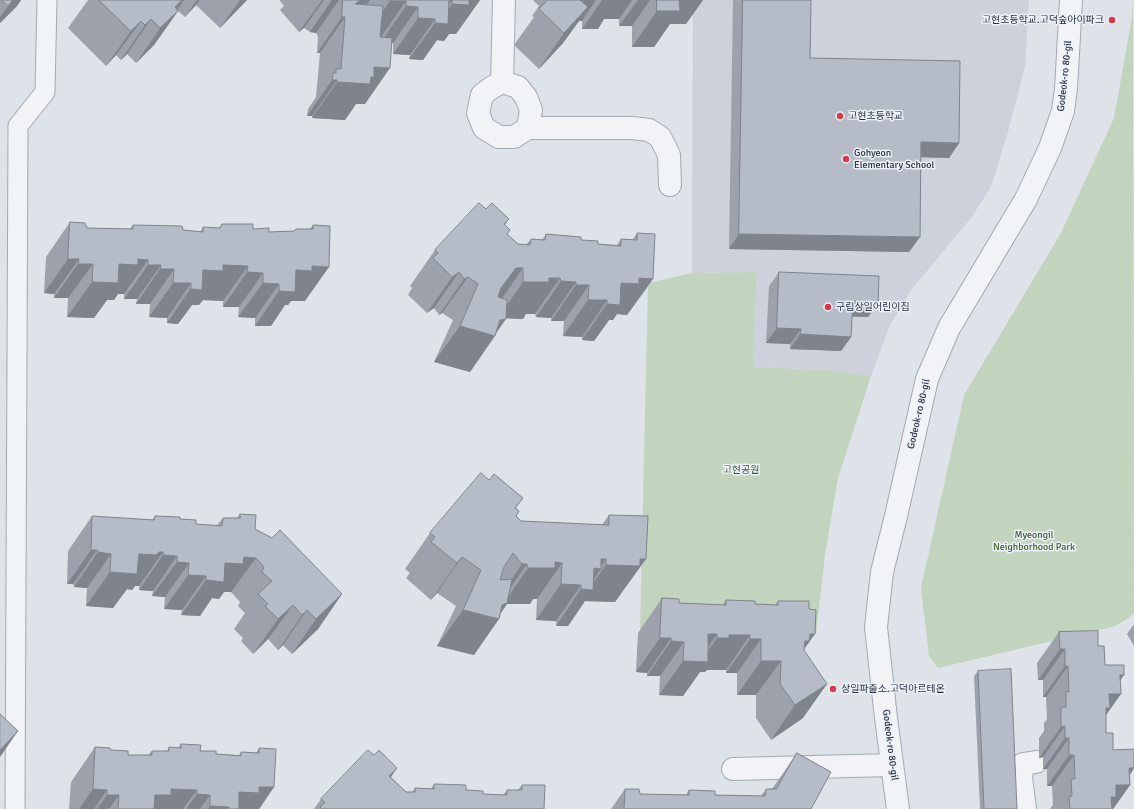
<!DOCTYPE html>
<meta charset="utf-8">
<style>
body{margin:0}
canvas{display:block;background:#dee2e9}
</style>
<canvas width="1134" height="809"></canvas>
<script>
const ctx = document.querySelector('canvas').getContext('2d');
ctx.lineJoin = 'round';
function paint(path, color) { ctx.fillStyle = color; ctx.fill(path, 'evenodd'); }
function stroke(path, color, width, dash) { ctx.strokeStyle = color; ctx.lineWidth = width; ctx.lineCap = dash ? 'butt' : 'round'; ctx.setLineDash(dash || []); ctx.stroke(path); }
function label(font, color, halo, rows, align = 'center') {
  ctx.font = font + ' Signika,"Noto Sans KR",sans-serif'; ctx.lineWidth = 3; ctx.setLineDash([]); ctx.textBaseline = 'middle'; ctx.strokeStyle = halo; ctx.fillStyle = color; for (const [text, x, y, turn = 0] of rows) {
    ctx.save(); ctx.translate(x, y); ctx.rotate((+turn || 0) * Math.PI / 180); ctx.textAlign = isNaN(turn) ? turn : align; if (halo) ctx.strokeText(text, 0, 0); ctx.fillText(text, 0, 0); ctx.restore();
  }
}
paint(new Path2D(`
 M693 0H1029L1025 66 1008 132 991 187 971 218 912 289 890 325 871 376 828 370 753 367 757 272 692 273Z`), '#ccd1db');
paint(new Path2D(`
 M1133 0 1134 614 1116 626 938 668 929 656 921 588 964 395 1061 233 1114 118 1132 17Z
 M757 272 753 367 828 370 871 376 838 478 825 555 816 634 640 632 648 283 692 273Z`), '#c3d4be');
const pedestrian = new Path2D(`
 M15 809 18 126 45 92 47 0`);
const minor = new Path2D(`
 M502 82 518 87 526 97 531 110 528 128 514 137H499L484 128 478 113 482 95 491 88Z
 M502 82 504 0
 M528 128H632L649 130 660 137 669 155 670 185
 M733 769 892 765
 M898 809 886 718 876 627 882 572 896 516 927 379 949 328 1026 199 1050 148 1063 111 1066 89 1071 0
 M1025 809 1021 778 1023 764 1036 762`);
stroke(pedestrian, '#a3a9b4', 21);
stroke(minor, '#a3a9b4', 24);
stroke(pedestrian, '#f1f3f7', 19);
stroke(minor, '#f1f3f7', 22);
paint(new Path2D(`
 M0 0H21L17 6 0 23Z
 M88 0H247L220 28 196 5 185 17 178 11 154 45 136 63 127 54 121 60 116 55 106 66 68 28Z
 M280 0H480L456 34H449L444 41 437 40 423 60 409 59 410 55 393 54V43L392 42 365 104H356L345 120 312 118V116H307L308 109 316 97 320 53H317L318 36 316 33 310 32 304 28 299 32 280 10 284 6 280 1Z
 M533 0H703L686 24H670L654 47H632V26H619V19H604L598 29H582V21H579L563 43 539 69 514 45 534 17 532 16 539 6Z
 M733 0H811L810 58 959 143 949 158 921 157 920 237 909 252 729 249Z
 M486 209 509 219 505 225 510 230 507 234 518 244 526 245 531 239 542 240 546 234 581 240 598 244 617 245 621 239H633L637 233 653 279 627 315 617 314 613 320H609L594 341 582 340V337L563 336 564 321H551V318L536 317 535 314H526L523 319 506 318 470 372 434 362 453 320 442 313 439 315 434 308 427 313 408 295 412 288 410 286 435 250Z
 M70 222 87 228 130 229 133 225 200 232 203 227 219 228 222 224 269 232 294 231 310 229 313 225 330 226 305 301H291L288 305H285L271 326H255V318L238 317 239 307H223V301L203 300 199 305H192L178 324 167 323V318L149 317 150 304H136L137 299H124V294H118L114 300H107L94 318 67 317 68 298H54V294L44 293 46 257Z
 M779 272 878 303 868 317H852L851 337 841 351 790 349V344L766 343 769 286Z
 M489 480 523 498 516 508 519 511 516 516 521 521 602 525 609 515 620 595 615 602 585 601 568 626H556V621L536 620 537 599H533L530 604H507L474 655 437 646 456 606 437 593 431 600 406 578 410 573 405 569 430 533Z
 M240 514 255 529 342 594 318 629 292 654 283 645 278 650 268 639 253 654 241 641 243 638 234 629 245 613 238 606 240 602 231 592H224L219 599 212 598 200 616 181 615 182 610 164 609 165 597 152 596 153 591 139 590V586H135L132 590 127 589 113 608 86 606 87 588 74 587 73 584H67L68 551 92 516 152 520 155 516 180 519 196 524 217 525 223 518H237Z
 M662 598 679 603 722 605 726 600 755 604 775 605 778 601 804 648 803 718 771 740 756 718V695H737V673H726V670H707L705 672H700L683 696 659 695 660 676H647V673L636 672 638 633Z
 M1134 624V646L1127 634Z
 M1059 632 1098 646 1105 665 1124 675 1120 680 1106 715V733L1113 750 1134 768 1130 775V785L1113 809H1050L1053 805 1052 786H1047V769H1043V757L1039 758V738L1044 731V723L1047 719 1046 697H1043V680H1038L1037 663Z
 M978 671 1017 809H980L974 676Z
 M181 744 200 751 216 754 239 755 241 752 256 753 259 748 274 787 259 809H69L71 782 95 747 128 755H148L152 751H167L169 747 178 748Z
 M797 753 811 809H611L625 789 640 794 686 795 689 790 715 795 761 796 766 789H772Z
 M374 755 397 768 391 777 406 792H412L415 788 431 789 434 784 466 790 483 794 503 795 507 790H518L522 785 544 809H314L321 799Z`), '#9ca1ab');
paint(new Path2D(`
 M13 0H21L17 6 0 23V17L8 6Z
 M182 0H184L172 17 178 11 154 45 136 63 175 7Z
 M197 0H200L196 5 185 17Z
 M240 0H247L220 28Z
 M322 0H324L304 28 299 32Z
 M332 0H339L316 33 310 32Z
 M360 0H370L358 17 355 4Z
 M449 0H452L436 23H439L452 4 467 0H480L456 34H449L444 41 437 40 423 60 409 59 435 23Z
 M574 0H596L582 21H579L563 43 539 69 564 33Z
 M602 0H632L619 19H604L598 29H582Z
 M638 0H650L632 26H619Z
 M671 0H703L686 24H670L654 47H632L657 11Z
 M390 1H406L381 37H365Z
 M406 6 418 7 393 43 381 42Z
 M342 17H345L320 53H317Z
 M418 18 435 19 410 55 393 54Z
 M151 19 127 54 121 60 145 25Z
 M141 21 116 55 106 66 131 31Z
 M374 67 390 68 365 104H356L345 120 312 118 337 82Z
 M332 80H337L312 116H307Z
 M921 142 959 143 949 158 911 157Z
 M739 234 920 237 909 252 729 249Z
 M68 259H79L54 294 44 293Z
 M138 259 148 260 124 294H118L114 300H107L94 318 67 317 92 282 119 264Z
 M78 264H93L68 298H54Z
 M148 265H161L137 299H124Z
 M223 265 248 266 223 301 203 300 199 305H192L178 324 167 323 203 270Z
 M312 266 329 267 305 301H291L288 305H285L271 326H255L279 291 296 270Z
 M516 268H523L498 304H491L501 288Z
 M160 269H174L150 304H136Z
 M247 272 263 273 239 307H223Z
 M459 272 434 308 427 313 452 277Z
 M468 277 442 313 439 315 464 279Z
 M549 278H560L535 314H526L523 319 498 318 523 282Z
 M639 278 653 279 627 315 617 314 613 320H609L594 341 582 340 621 283Z
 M561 281 576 282 551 318 536 317Z
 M173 283H191L167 318 149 317Z
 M263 283 279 284 255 318 238 317Z
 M576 285H589L564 321H551Z
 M588 300H607L582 337 563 336Z
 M853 301 878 303 868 317 843 316Z
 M506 319 494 336H495L470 372 434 362 460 326Z
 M777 328 801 329 790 344 766 343Z
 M800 334 851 337 841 351 790 349Z
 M91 550H97L73 584H67Z
 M98 552 111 554 87 588 74 587Z
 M159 552H163L139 586H135L132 590 127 589 113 608 86 606 110 572 139 554Z
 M163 555 177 556 153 591 139 590Z
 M244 557 256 558 231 592H224L219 599 212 598 200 616 181 615 206 580 225 563Z
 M462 557 437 593 431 600 457 563Z
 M601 559H606L600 568 601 569 586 590H588L606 565 640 559H646L615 602 585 601 568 626H556L581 589 594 568Z
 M177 562 189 563 165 597 152 596Z
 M555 562 562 563 537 599H533L530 604H507L497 618 499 619 474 655 437 646 463 610 503 604 528 568Z
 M522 564H527L502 600 497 601Z
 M188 575 206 576 182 610 164 609Z
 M561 584 581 585 556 621 536 620Z
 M342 594 318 629 292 654 316 619Z
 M293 605 268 639 253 654 278 619Z
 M307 610 283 645 278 650 302 615Z
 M708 634H717L698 662H700L717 638 729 635H750L726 670H707L705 672H700L683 696 659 695 683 661Z
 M810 634H815L785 676H780Z
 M660 638H671L647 673 636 672Z
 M750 639H761L737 673H726Z
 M671 641 684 642 660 676H647Z
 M1060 649H1065L1043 680H1038Z
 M761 661H781L756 695H737Z
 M1065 666H1068L1046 697H1043Z
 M1120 675H1124L1111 694H1121L1099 725H1088Z
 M827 684 803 718 771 740 795 705Z
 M1065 726 1043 757 1039 758 1061 727Z
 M18 731 0 757V750Z
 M1065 738H1069L1047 769H1043Z
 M1069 755H1074L1052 786H1047Z
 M397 768 372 803 389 776Z
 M1129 768H1134L1123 785H1130L1113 809H1099L1116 785Z
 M259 787H274L259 809H229L239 792Z
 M93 789 107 790 94 809H79Z
 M171 789 197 790 183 809H145L155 795Z
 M197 794 210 795 200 809H186Z
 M107 795H119L109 809H97Z
 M210 806 229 807 227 809H207Z`), '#7f838b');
const building = new Path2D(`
 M2 0H13L8 6Z
 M99 0H182L175 7 178 11 160 28 151 19 145 25 141 21 131 31Z
 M343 0H360L355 4 383 6 380 37 392 38 390 68 374 67V77H371L370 84 337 82V80H332L333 73H336V69H341L345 17H342Z
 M390 0H449L448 24 435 23V19L418 18V7L406 6V1H390Z
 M453 0H469V5L452 4Z
 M548 0H580L588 7 564 33 539 9Z
 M657 0H679L680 11H657Z
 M743 0H811L810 58 960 61 959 143 921 142 920 237 739 234Z
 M479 203 486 209 492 203 509 219 504 224 510 230 507 234 518 244 530 245 531 239 545 240 546 234 581 237V240L598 241V244L621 246V239L637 240V233L655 234 653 279 639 278V284L621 283 620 305 607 304V300H588L589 285H576V282L561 281 560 278H549V282H523V268H516L501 288 498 297 507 300 506 319 500 320 495 336 460 326 478 284 468 277 464 279 459 272 452 277 433 258 438 253 435 250Z
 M70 222 85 223 87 228 133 229V225L182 226 183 230 203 232V227L220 228 222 224H253V229L269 228V232L294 231 296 229H313V225L330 226 329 267 312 266V271L296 270 295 292 279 291V284L263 283V273L247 272 248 266 223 265V271L203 270 202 290 191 289V283H173L174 269H160L161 265H148V260L138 259V265L119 264 118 283 92 282 93 264H78L79 259H68Z
 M779 272 879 276 878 303 853 301 851 337 800 334 801 329 777 328Z
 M481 473 489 480 494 474 523 498 515 508 519 511 516 516 521 521 609 525V515L648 516 646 559H640V566L606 565V559H601V569L594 568 593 590 581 589V585L561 584 562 563 555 562V568H528L527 564H522L513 553 504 567 500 580 512 579 507 603 502 605 499 619 463 610 481 570 462 557 457 563 431 542 435 537 430 533Z
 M240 514 256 515 255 529 272 538 280 530 342 594 316 619 307 610 302 615 293 605 278 619 265 606 268 604 258 594 272 581 262 572 264 567 256 558 244 557 243 564 225 563 224 582 206 580V576L188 575 189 563 177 562V556L163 555V552H159L156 555 139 554 137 574 110 572 111 554 98 552 97 550H91L92 516 154 520 155 516 180 517V519L196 520V524L222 526 223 518H240Z
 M662 598 679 599V603L726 605V600L755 601V604L778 605V601H809V609L816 610 815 634H810L809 641H805L804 650 827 684 795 705 780 684 781 661H761V639H750V635H729V638H717V634H708V662L683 661 684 642 671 641V638H660Z
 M1098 631V646H1104L1105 665H1124V675H1120L1121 694H1109L1110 708H1106V733H1113V750L1134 749V768H1129L1130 785H1116V797H1111L1112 809H1070L1069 797 1072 796 1071 779H1075L1074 755H1069V738H1065V726L1061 727V707H1066V691L1069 692 1068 666H1065V649H1060L1059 632Z
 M1011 669 1017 809H984L978 671Z
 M0 714 18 731 0 750Z
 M181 744 201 745 200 751H216V754L241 756V752L259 753V748L276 749 274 787H259V793L239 792V809H229V807L210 806V795L197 794V790L171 789V795H155L154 809H118L119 795H107V790L93 789 95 747 110 748 111 750 128 751V755H152V751H169V747L181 748Z
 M368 750 374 755 379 750 397 768 389 776 406 792H415V788L434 789V784L466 785V790L483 791V794L507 795V790H522V785H545L544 809H322L320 807 325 802 321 799Z
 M797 753 831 772 811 809H624L625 789H639L640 794 689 795V790L715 791V795L765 796 766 789H776Z`);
paint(building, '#b5bbc7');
stroke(building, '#7f838b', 1);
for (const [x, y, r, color] of [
 [1112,20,4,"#da3749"],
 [840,116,4,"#da3749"],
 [846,159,4,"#da3749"],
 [828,307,4,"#da3749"],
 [833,689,4,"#da3749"]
]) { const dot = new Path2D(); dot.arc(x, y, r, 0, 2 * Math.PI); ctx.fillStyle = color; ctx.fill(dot); stroke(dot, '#eef1f7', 1.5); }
label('10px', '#262f42', '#eef1f7', [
 ["고현초등학교.고덕숲아이파크",1104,20,"right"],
 ["고현초등학교",848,116],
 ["Gohyeon",854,153],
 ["Elementary School",854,165],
 ["구립상일어린이집",836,307],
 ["상일파출소.고덕아르테온",841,689]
], 'left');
label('10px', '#262f42', '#eef1f7', [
 ["Godeok-ro 80-gil",1065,76,-84],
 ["Godeok-ro 80-gil",919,414,-77],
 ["Godeok-ro 80-gil",890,745,83]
]);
label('10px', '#385f32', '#eef1f7', [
 ["고현공원",741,470],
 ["Myeongil",1034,535],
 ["Neighborhood Park",1034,547]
]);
</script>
